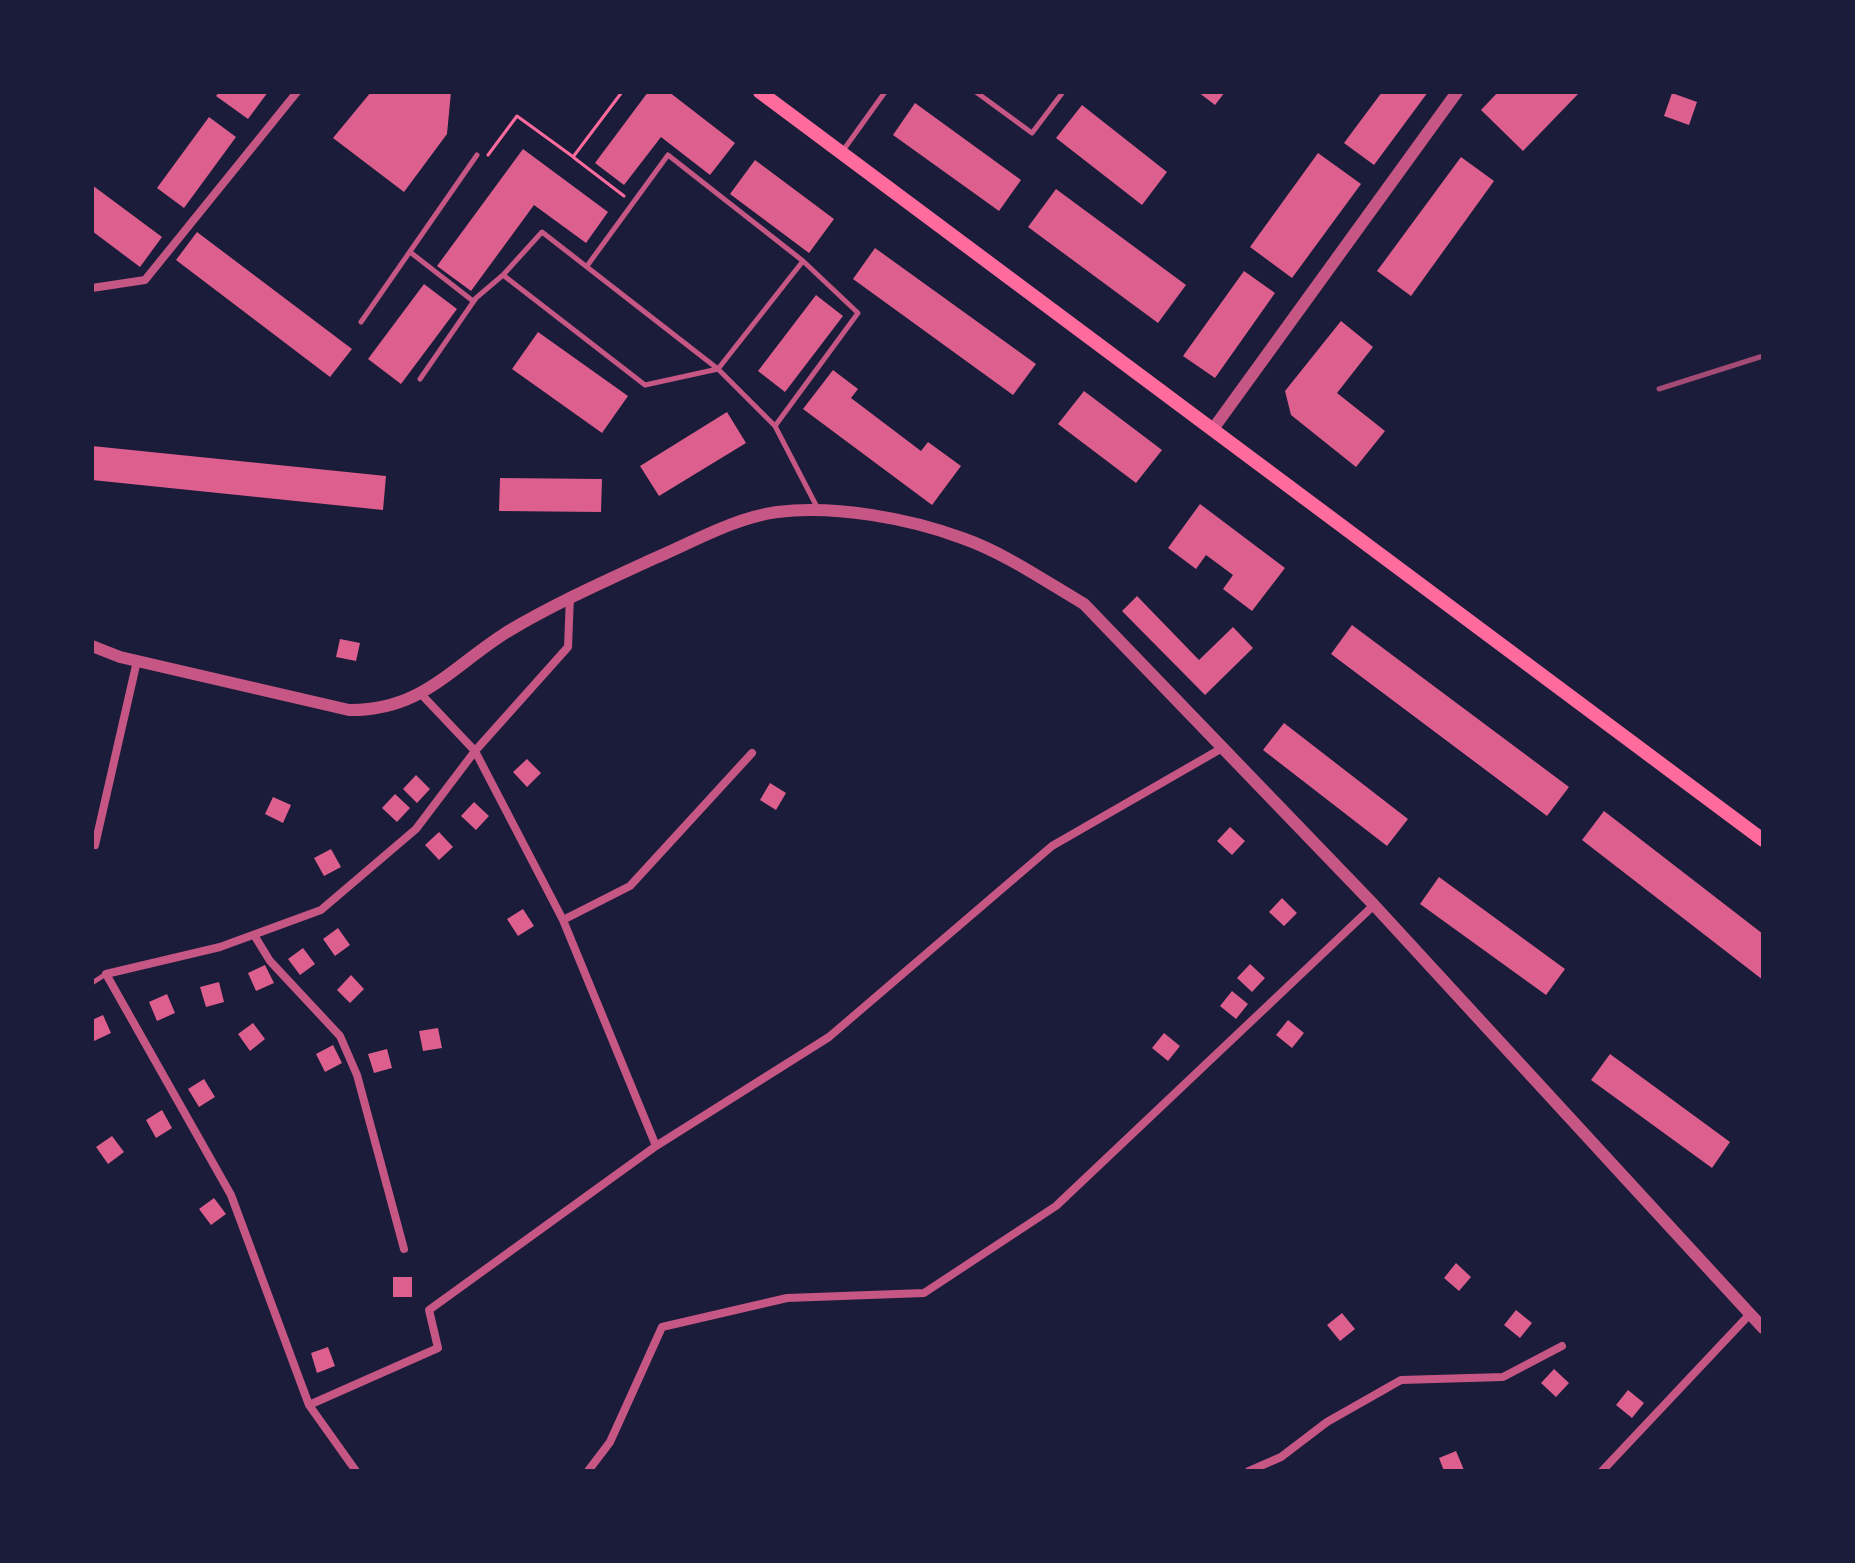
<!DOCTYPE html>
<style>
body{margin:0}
#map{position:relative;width:1855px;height:1563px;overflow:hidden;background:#1b1b3a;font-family:Helvetica,sans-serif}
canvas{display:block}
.frame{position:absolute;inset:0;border:94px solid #1b1b3a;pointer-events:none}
</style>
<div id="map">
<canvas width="1855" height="1563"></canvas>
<div class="frame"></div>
</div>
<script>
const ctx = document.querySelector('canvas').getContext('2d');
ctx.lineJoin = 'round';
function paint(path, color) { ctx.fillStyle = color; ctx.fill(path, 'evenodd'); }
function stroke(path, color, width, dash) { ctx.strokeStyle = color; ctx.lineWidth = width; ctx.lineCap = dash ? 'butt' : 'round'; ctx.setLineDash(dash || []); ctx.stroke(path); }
paint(new Path2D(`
 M219 92H268L248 119 216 96Z
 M371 92H451L447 134 404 192 333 138Z
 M648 92H669L735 143 710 175 661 137 624 185 595 163Z
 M1198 92H1225L1215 105Z
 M1382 92H1428L1374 165 1344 143Z
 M1498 92H1580L1523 151 1481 110Z
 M1672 93 1697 102 1689 125 1664 116Z
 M915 103 1021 180 999 211 893 135Z
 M1082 105 1167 172 1142 205 1056 138Z
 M209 117 236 137 184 208 157 188Z
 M523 149 608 212 586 243 534 205 471 291 437 266Z
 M1318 153 1361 184 1292 278 1250 247Z
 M1461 157 1494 181 1411 296 1377 271Z
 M755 160 834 219 809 253 730 194Z
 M92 185 162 237 140 267 92 231Z
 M1056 189 1186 285 1158 323 1028 227Z
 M197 232 352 349 330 377 176 260Z
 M875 248 1036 364 1013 395 853 279Z
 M1244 271 1275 293 1215 378 1183 356Z
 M424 284 457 309 401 384 368 359Z
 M816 295 843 316 785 392 758 371Z
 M1341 321 1373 347 1337 393 1385 431 1356 467 1291 415 1285 391Z
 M538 332 628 396 602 433 512 369Z
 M833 370 858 389 851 398 921 451 928 442 961 466 932 505 803 409Z
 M1084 391 1162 450 1136 483 1058 424Z
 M727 412 746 443 659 496 640 466Z
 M92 446 386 476 383 510 92 480Z
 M500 478 602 479 601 512 499 511Z
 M1200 504 1285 568 1252 611 1223 589 1233 575 1206 555 1196 569 1168 548Z
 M1137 596 1199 660 1233 627 1253 648 1205 695 1122 611Z
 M1352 625 1569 787 1547 816 1331 654Z
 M340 639 360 643 356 661 336 657Z
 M1284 723 1408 819 1387 846 1263 750Z
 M527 759 541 773 527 787 513 772Z
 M416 775 430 789 417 803 403 789Z
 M770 783 786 793 776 810 760 800Z
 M395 794 410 808 397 822 382 808Z
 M273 797 291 805 283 823 265 814Z
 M474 802 489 816 476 830 461 816Z
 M1604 811 1763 934V980L1582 840Z
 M1230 827 1245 841 1232 855 1217 841Z
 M439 832 453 847 439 860 425 845Z
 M331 849 341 867 324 876 314 858Z
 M1439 877 1565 969 1546 995 1420 904Z
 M1282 898 1297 913 1284 926 1269 912Z
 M523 909 534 926 518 936 507 919Z
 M338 928 350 945 335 956 323 939Z
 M303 948 315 964 300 975 288 959Z
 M1250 964 1265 978 1252 992 1237 978Z
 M265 965 274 983 256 991 248 973Z
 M351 975 364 989 350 1003 337 990Z
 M219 982 224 1002 206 1007 200 987Z
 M1232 991 1248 1004 1236 1019 1220 1006Z
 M167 994 175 1013 157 1021 149 1002Z
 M103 1015 111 1033 94 1041 92 1020Z
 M1288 1020 1304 1033 1292 1048 1276 1035Z
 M253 1023 265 1039 250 1051 238 1034Z
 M438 1028 442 1048 423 1051 419 1031Z
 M1164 1033 1180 1046 1168 1061 1152 1048Z
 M333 1045 342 1063 325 1072 316 1054Z
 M387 1049 392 1068 374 1073 368 1054Z
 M1610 1054 1730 1142 1712 1168 1591 1080Z
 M204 1079 215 1097 199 1107 188 1089Z
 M162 1110 172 1128 156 1138 146 1120Z
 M112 1136 124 1152 108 1164 96 1147Z
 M214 1198 226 1214 211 1225 199 1209Z
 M1456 1263 1471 1277 1459 1291 1444 1278Z
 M393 1277H412V1297H393Z
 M1516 1310 1532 1323 1520 1338 1504 1325Z
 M1342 1313 1355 1329 1340 1341 1327 1325Z
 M328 1347 335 1366 317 1373 311 1353Z
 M1554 1369 1569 1383 1556 1397 1541 1383Z
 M1628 1390 1644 1403 1632 1418 1616 1405Z
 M1456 1451 1464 1470 1444 1471 1439 1458Z`), '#dd5f8e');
stroke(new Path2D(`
 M622 92 573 157 624 196
 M488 155 517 116 572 156`), '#ff6b9d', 3);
stroke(new Path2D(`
 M976 92 1032 133 1063 92
 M842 152 885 92
 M410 252 473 301
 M587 266 668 155 803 261
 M361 322 477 155
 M420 379 476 298 503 275
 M775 426 858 313 803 261 718 369 645 385 503 275 542 232 718 369 775 426 818 509
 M92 983 106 974`), '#c65784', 5);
stroke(new Path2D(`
 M92 288 145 280 297 92
 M421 694 475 751 563 920 656 1146
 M95 845 137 661
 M563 920 630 886 752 753
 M254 935 270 961 340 1036 357 1075 404 1249
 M309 1405 438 1348 429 1310 656 1146 829 1037 1052 846 1224 747
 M356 1471 309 1405 231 1195 106 974 220 947 321 910 416 829 475 751 568 647 570 596
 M588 1471 610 1442 662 1327 787 1298 924 1293 1056 1206 1374 905
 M1249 1471 1281 1457 1327 1422 1401 1380 1503 1377 1562 1346
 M1602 1471 1750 1314`), '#c65784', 8);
stroke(new Path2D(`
 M1213 429 1457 92
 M92 646 120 657 349 710C421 711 450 668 507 632 554 604 603 582 653 559 693 542 734 518 777 512 835 505 908 518 962 538 1005 553 1045 581 1084 604L1374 905 1763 1328`), '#c65784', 12);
stroke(new Path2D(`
 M760 92 1763 840`), '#ff6b9d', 14);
stroke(new Path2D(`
 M1659 389 1763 356`), '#a44b75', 5);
</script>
